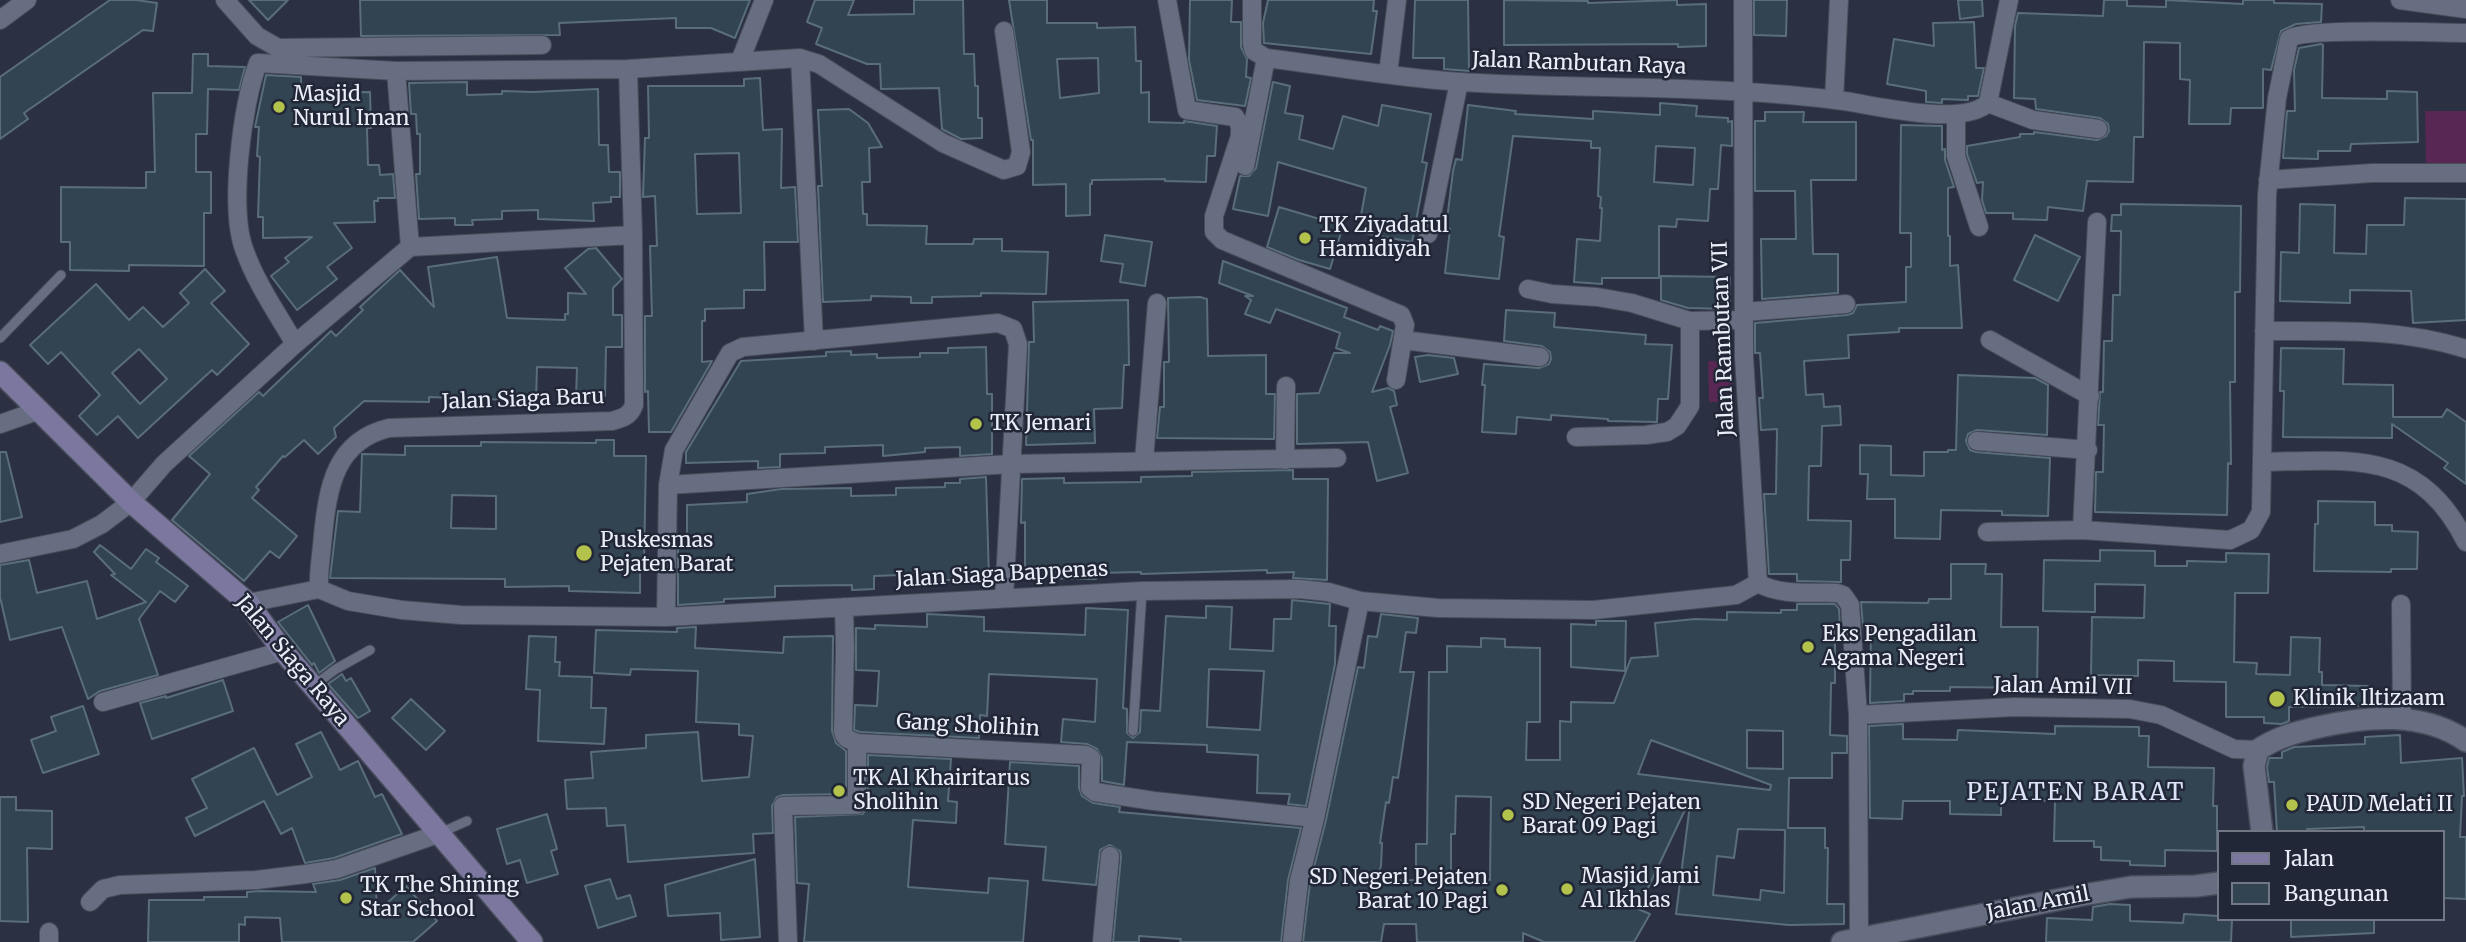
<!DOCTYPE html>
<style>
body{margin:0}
#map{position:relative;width:2466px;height:942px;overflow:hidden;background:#2b3142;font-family:Merriweather,serif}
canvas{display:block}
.legend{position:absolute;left:2217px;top:830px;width:228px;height:91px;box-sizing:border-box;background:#212737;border:2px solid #717785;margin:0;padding:9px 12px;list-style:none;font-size:21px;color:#eaeef9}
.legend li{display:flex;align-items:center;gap:14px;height:35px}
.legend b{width:35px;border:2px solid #717785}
</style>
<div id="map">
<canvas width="2466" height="942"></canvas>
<ul class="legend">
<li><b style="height:9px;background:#7c779f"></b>Jalan</li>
<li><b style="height:19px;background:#324451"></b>Bangunan</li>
</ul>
</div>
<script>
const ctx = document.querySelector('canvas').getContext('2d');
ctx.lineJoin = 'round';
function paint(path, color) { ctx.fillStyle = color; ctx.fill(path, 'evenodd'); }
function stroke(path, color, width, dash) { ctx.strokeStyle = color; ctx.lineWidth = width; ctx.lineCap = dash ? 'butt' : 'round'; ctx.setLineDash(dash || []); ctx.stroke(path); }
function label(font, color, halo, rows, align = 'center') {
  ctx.font = font + ' Merriweather,serif'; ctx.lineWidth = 5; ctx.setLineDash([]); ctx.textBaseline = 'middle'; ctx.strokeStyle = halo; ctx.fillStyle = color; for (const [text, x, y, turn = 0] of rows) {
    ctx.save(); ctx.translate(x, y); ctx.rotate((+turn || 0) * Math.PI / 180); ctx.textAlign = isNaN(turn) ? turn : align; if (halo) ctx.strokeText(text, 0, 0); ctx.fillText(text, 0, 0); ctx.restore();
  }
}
paint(new Path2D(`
 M2425 111H2466V165H2426Z
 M1708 361H1733V402H1709Z`), '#582753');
const building = new Path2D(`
 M110 0H136L157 3 153 31 143 30 24 113 28 119 0 139V77Z
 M249 0H288L268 20Z
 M360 0H750L735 38 711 28H676V18L559 23 560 35 361 36Z
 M815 0H854L848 15 914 14V0H963L964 54H974L975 86H978V118H982V138L961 139 942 129 939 88 881 89 880 64H867L816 44 822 28 807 22Z
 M1009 0H1047V23H1097V28L1135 27 1136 61H1141V93L1149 92V122L1184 123V121L1217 126 1215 156H1207L1206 182 1165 181V179L1092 180V184H1090V215L1066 216V184L1033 185V140H1031ZM1098 58 1099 93 1060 98 1057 59Z
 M1190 0H1232L1231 22H1241V47L1247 59 1246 77 1251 78 1245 106 1197 100 1189 60Z
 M1268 0H1374L1373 11H1377L1371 54 1264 43 1263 23Z
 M1415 0H1468L1469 71 1444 69V58H1413Z
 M1504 0 1588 1V3L1677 0V5L1706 4V46L1678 47V44L1504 45Z
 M1754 0H1787L1786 36 1754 35Z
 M1958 0H1982L1983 16 1960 19Z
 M2104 0H2127V6L2166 7V0L2243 4V0H2274V3L2322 4 2321 22 2296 24 2281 31 2271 70 2263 69V108H2231L2230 124H2189L2190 80 2180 79V43L2144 42 2143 137H2134L2133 182 2087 181 2083 211 2048 207 2047 220 2013 219V213H1986L1982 200 1983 182 1977 183 1967 154V146L2020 137V134H2034V132L2097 140 2106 136 2109 131 2108 124 2100 118 2036 109 2035 99 2014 98 2015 26 2018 13 2103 16Z
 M1974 22 1976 68H1984L1978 96H1968V100L1942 99V103L1926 102V91L1887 84 1894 39 1934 46 1933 23Z
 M2321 44 2323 45 2322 98 2387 99V91L2417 92 2418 142 2351 144 2350 151H2318V159L2283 158 2287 111H2295L2294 70 2299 48Z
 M193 54H208V66L245 67 239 90 208 89 207 134H196V172H211V213H204V266L129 265V271L70 270V242H61V187L146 188V172H155L153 93H192Z
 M266 75 301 77V88H307V93L370 92 371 128H367L368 165H379L380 175 393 174 395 198H378V201H374L375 222 334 223 352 248 327 267 337 279 297 310 271 276 289 262 285 258 312 237 263 238V217H258L260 157 257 156 259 127H255Z
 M760 78 763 130 782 129 781 188 795 187 798 242H764L765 290H744V308L705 309V321H702V362L712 361 671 432H649L648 391 645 392V316H652L650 246H657L655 196 643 197 645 138H649L648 86H744V79ZM739 153 741 213 697 214 695 154Z
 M467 82V95L502 94V91L533 92 598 89 599 145H608L609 172H620V197H611V202L593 203 594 221 538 219V210L502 211V219L472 220 473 225H455V218L419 219 416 174H420V134H417L416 114H411L409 83Z
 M1273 82 1290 86 1285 113 1303 116 1299 139 1333 149 1343 116 1378 126 1382 105 1431 114 1422 162 1427 163 1412 242 1358 232 1366 188 1278 162 1268 216 1233 209 1240 176H1249L1256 168Z
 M1660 103 1697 106 1696 116 1728 118V122L1732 121V146L1721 145 1718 189H1710L1708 221 1677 219 1676 227 1659 226V278H1602V284L1574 282 1577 239 1600 241 1602 208H1600L1601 197 1598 196 1600 148H1591V141L1513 136 1499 236 1504 237 1499 279 1445 273 1450 229 1446 228 1453 171 1456 159 1462 160 1468 105 1516 111 1515 114 1593 119V111L1660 115ZM1656 146 1695 148 1693 185 1654 182Z
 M849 109 868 123 882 147 869 148 870 182H862L863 214H867V225L927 226 926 244H973L974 239H1002V251L1048 252 1046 294 981 293V296L932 297V303H911V297L871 296V300L823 302 818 186H822L818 110Z
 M1765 112H1804L1803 122H1856V180H1811L1813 254H1838V293L1762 299 1761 239H1796L1795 191H1755V121H1765Z
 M1901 125 1942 126V150L1945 149V160L1954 187 1948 188V236H1950V266L1958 265 1962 328H1899V332L1848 335 1849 358 1804 361 1806 395 1823 394 1824 407 1840 406 1841 425 1822 426 1821 466H1809L1808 520 1851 521 1850 560H1841V582L1797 581V574H1769L1764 494H1776L1777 429 1761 430 1759 398H1763L1760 353H1755V323L1847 315 1853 313 1857 305 1906 302V267H1911V233H1900Z
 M2405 198 2466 199V320L2413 323 2411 291 2350 290V303L2280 301 2281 252 2299 253 2300 204 2335 205 2334 253 2366 254 2367 225H2404Z
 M2121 204 2241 206 2240 292H2235V382H2230L2231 464 2228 463 2227 515 2095 512 2096 472H2103L2104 425H2098L2100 392H2103L2104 341H2112L2113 295H2120L2121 231H2111L2112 215H2121Z
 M1279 207 1343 226 1330 269 1299 260 1267 247Z
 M1105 235 1152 242 1145 286 1120 282 1123 264 1101 261Z
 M2035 235 2080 257 2058 301 2014 280Z
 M596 248 622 279 613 288V315H622V347H606L605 396H576L577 368 537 367 536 401 429 397V402L364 401 334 428 336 437 318 454 304 440 285 457 283 456 256 487 259 490 252 498 297 536 279 558 270 551 244 581 172 520 210 474 189 456 259 392 263 396 331 331 336 336 363 310 360 307 400 270 434 307 428 267 497 257 507 318 565 320V314H568V293L586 294 565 268 588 249Z
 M1223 261 1347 308 1344 317 1378 330 1380 326 1393 331 1390 345 1372 392 1388 388 1394 391 1397 405 1390 407 1408 473 1377 481 1368 442 1297 444V394L1319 393 1334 353H1350L1336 348 1340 333 1276 309 1270 323 1245 314 1251 300 1245 296H1253L1219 283Z
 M205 269 225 291 211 303 249 344 217 375 212 370 138 438 118 416 97 435 79 416 100 395 61 352 48 364 30 345 96 284 129 320 143 307 163 327 189 303 180 293ZM139 349 167 379 140 404 112 373Z
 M1661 276 1730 277V309L1688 308 1661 300Z
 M1200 297 1207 299 1208 356 1266 355V394H1275L1274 439 1157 438 1160 407H1164V362H1169L1168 298Z
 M1128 300 1129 365H1124L1122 408 1094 409 1095 443 1026 445 1029 342H1034L1033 302Z
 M1506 310 1555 313 1554 327 1646 335 1645 344 1672 345 1668 399H1658L1657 422 1608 421V419L1551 415V420L1517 417 1516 434 1482 432 1485 385H1482L1484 364 1539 368 1549 364 1551 359 1550 352 1542 346 1504 341Z
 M986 347 987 394H992V454L960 456V447L925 448V452L883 456V445L825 447V453L780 454V467L758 468V461L686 463V452L741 361 826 356V352L851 351V355L877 354V358L920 357V353H948V348Z
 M2281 348 2344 349 2343 384 2393 385V417H2442L2447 409 2466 422V484L2444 468 2448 463 2392 424V438L2283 437 2284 391H2280Z
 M1428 355 1454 358 1458 374 1420 382 1415 357Z
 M1958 375 2035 378 2048 385 2047 435 1977 430 1968 434 1966 441 1970 450 1976 452 2050 458 2048 516 2002 515V511L1941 510 1940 539 1895 538V499H1867L1868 474H1860V445L1891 446V475L1924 476V452H1948V450H1956Z
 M596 440H614V456H646L644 564H640V593L569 591V586L505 587V579L330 578 338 511 360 512 362 454 405 455V446H481V442L596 443ZM452 495 496 496V529L451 528Z
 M0 452H6L22 517 0 522Z
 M1293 470V479H1328L1327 580 1293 578 1294 572 1267 573V570L1141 574V572L1095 573 1096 579 1025 578V522L1021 523 1022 479 1064 478V483L1141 482V477L1192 476V472Z
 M986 477 989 578 926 581V574L874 576V589L852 590V585L775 586V597L724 599V602L678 605V545H687V505L747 502V494L781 489 851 488V496L896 495V488L945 487V483H960V479Z
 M2318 501 2375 502V525H2392V531L2418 532 2417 569H2391V572L2314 571 2315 524H2318Z
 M100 545 131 569 146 549 159 558 156 562 188 586 175 602 160 591 139 619 158 675 100 691 88 699 62 627 10 640 0 597V565L29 560 37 593 87 581 97 619 146 602 111 575 115 574 94 552Z
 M2100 550 2155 551V566H2187V561L2226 562V553L2269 554 2268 593H2235L2234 662 2257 663 2256 674 2290 675 2291 637 2320 638 2319 672H2322V685L2368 686V706L2289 707V721L2282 724 2264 723V717H2226V682L2174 681V661L2138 660V676L2091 675 2092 617 2144 618 2145 585 2095 584V612L2043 611 2044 560 2100 561Z
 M1951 564H1986L1985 574H2002L2001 627H2038L2037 688 1950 687V691H1913V694H1904V701L1870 703 1871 627H1863L1861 602 1928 603 1929 599H1951Z
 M1292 600 1330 604 1329 626H1336L1335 664 1306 806 1288 804 1290 794 1257 793 1258 755 1207 752V745L1127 742 1124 785 1102 781V758L1097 749 1087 744 1061 742 1063 719 1095 722 1097 679 989 674 987 716 980 715 979 738 860 732 854 730 855 705 877 706 879 671 856 670V628L875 629V625L927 627V614L984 617V631L1085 635 1086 608 1128 610 1123 708 1127 709V733L1133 738 1140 732 1141 710 1160 711 1166 616 1206 618V606L1232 607 1230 649 1273 651 1274 619H1291ZM1209 669 1264 671 1260 730 1207 727Z
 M1797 604H1835L1839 609 1840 627H1835V683H1831L1830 735 1847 736V753H1832V778H1789L1788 828H1825V848H1828L1827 904H1844V924L1789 925 1676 914 1691 797 1638 909 1650 914 1634 942H1544L1523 933V942H1417L1416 924H1384L1381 942H1303L1310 883 1326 820 1358 667 1364 668 1368 636 1377 637 1381 614 1418 618 1416 633 1406 632 1400 672H1414L1398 778 1393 777 1389 803 1386 802 1380 843H1382L1381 866 1376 881 1416 880V844H1427L1429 672H1447V646L1481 647V638L1505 639V647L1540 648V722H1527L1526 760H1560V721L1571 722V702L1614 703 1631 658 1658 656 1655 623 1695 619 1727 620V612L1781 613V610H1797ZM1747 730 1783 731V769L1747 768ZM1651 740 1771 785 1770 790 1638 774ZM1456 796 1491 797 1490 880H1451V834H1455ZM1738 829 1785 830 1784 893 1761 890 1760 900 1713 895 1717 856 1734 858Z
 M308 605 335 661 319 673 314 663 312 665 278 622Z
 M1596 621H1626L1625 671 1571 667V624L1596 625Z
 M696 627 695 648 783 653 784 637 833 636 832 731 836 743 846 751V794L783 795 777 797 772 806 773 833 753 834 754 853 628 862 625 825 607 826 606 808 567 809 565 780 593 778 591 752 646 748V735L698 732 702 781 749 777 753 736 739 735V724L696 722 698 671 631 669 630 675 594 673 596 630 677 632V628Z
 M529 636 556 637 555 662H560L559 676 592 677 591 708H606L604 744 538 741 540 690 526 689Z
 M342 674 346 681 351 678 370 711 358 718 328 684Z
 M223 680 233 711 152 739 140 703 166 696V698Z
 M411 699 445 731 426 750 392 718Z
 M83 706 99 754 43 773 31 740 56 731 51 717Z
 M1903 724V739L1957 740 1958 730 2055 734V726L2139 727V736H2149L2148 767 2214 768 2213 806H2217V851L2165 850V866L2130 865V861L2101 860V847H2094V841H2054L2055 801 2001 800V815L1950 814V801H1903L1902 819 1870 818 1869 726Z
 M321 732 340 770 358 761 375 797 382 794 402 834 334 858 305 863 292 828 281 834 264 801 195 836 186 818 207 808 192 779 254 748 277 795 312 777 296 744Z
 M2400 735 2401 763 2462 758 2464 796H2462L2460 837H2466V899L2444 898 2443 832H2364V827L2307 829 2308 832H2277L2274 782H2269L2267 767 2269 758H2282V752L2294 747 2365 744V737Z
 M868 755 951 759 948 801 957 802 956 823 913 820 908 887 988 893 989 878 1028 881 1023 942H804L809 884 797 883 795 817 863 814 868 805Z
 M1010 762 1079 766V788L1082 796 1093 803 1120 807 1119 812 1301 828 1288 880 1281 942H1180L1181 939 1139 936V942H1113L1121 857 1120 851 1110 845 1100 850 1096 885 1043 880 1046 847 1005 844Z
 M0 797H16V810L52 811V849L27 848 28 922 0 921Z
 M547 814 557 849 551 851 558 874 527 883 520 860 507 864 497 829Z
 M755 859 760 937 721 940 720 913 668 916 665 885Z
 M375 868 377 912 406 886 437 921 413 942H282L280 918 245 917V925L239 924V942H148L149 900H204V897H247V892L260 891 316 892 313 884 340 880Z
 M610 879 617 899 630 895 636 916 598 928 585 886Z
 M2110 904 2130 905V921L2183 923 2184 914 2219 916V919H2232L2231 942H2046L2047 918 2092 920 2093 907Z
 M2291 919H2374V933L2291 937Z`);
paint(building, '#324451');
stroke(building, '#5a6d7b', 2);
const service = new Path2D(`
 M0 338 61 275
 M313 686 336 669 370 650
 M1133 731 1142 591
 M440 833 467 821`);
const minor = new Path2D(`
 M225 0 257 36 278 48 542 45
 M1167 0 1187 110 1235 117 1240 125V136L1214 216V232L1222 240 1401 315 1405 325 1396 380
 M1252 0V44L1254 51 1266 58C1331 66 1396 78 1461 82 1588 90 1717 84 1844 101 1878 106 1962 127 1988 103L2009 0
 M1743 0 1744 357 1758 583
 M2400 0 2466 9
 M0 20 27 0
 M800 58 814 341
 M740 61 764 0
 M396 71 410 247
 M1388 74 1397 0
 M1834 100 1839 0
 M1988 103 2033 120 2098 129
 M1956 115V156L1979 227
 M1245 166 1266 58
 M2268 180 2372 173H2466
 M1428 234 1459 82
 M1528 289 1552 294 1597 297 1632 303 1690 321 1743 320
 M1744 312 1846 304
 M2264 331C2332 331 2401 328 2466 349
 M1403 340 1540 357
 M1990 340 2090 396
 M295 344C277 313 256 283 244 249 229 207 242 105 258 63L396 71 628 69 800 58 819 64 943 143 1004 170 1017 166 1021 152 1004 31
 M0 424 37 411
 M1576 437 1646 435 1667 432 1677 426 1690 406V321
 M1977 441 2088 450
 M1144 460 1157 303
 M1285 460 1286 386
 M2264 462C2353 460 2419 449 2466 542
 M668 485 1011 464 1337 458
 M2082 530 2097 222
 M1987 532 2082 530 2230 540 2251 530 2261 512 2267 195 2277 98 2289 39C2304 27 2438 33 2466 33
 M0 554 73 539 102 524 131 502 164 464 295 344 410 247 633 235
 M1758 583C1780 596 1812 592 1837 593L1843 595 1850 605 1858 715 1859 942
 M319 589C318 571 322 552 323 535 328 487 335 441 389 428L612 421C623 418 630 416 634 405L633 235 628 69
 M248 603 319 589 348 601 402 610 461 615 666 617 1142 591 1299 589 1328 592 1360 601 1438 608 1594 610 1736 595 1758 583
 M2401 604 2402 720
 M844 607 845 649 843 731C844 739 850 740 857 743L1086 755 1091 758 1090 788 1095 792 1154 801 1315 818
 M666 617 668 485 674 450 730 353 743 347 998 323 1013 329 1018 344 1004 598
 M103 702 283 651
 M1858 715 2015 707 2130 709 2161 715 2234 749 2258 750
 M90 902 103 889 120 885 256 880 306 874 337 869 438 834
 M49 932V942
 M788 942 783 806 857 805V743
 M1102 942 1110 856
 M1292 942 1299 881 1315 818 1360 601`);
const tertiary = new Path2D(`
 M2262 832 2254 766 2258 750C2277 737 2297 732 2319 727 2367 716 2423 711 2466 741
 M1842 942 2077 896 2131 887 2196 886 2219 883`);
const secondary = new Path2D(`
 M0 372 131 502 248 603 283 651 532 942`);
stroke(service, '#474c5a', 11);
stroke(minor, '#474c5a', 20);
stroke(tertiary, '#474c5a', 24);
stroke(secondary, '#474c5a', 24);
stroke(service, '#676e81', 9);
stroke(minor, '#676e81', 18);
stroke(tertiary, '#676e81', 21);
stroke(secondary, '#7c779f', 21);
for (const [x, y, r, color] of [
 [279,107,7,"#b3c24b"],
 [1305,238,7,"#b3c24b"],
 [976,424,7,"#b3c24b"],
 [584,553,9,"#b3c24b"],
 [1808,647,7,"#b3c24b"],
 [2277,699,9,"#b3c24b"],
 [839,791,7,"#b3c24b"],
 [2292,805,7,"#b3c24b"],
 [1508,815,7,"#b3c24b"],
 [1567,889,7,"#b3c24b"],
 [1502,890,7,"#b3c24b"],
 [346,898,7,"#b3c24b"]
]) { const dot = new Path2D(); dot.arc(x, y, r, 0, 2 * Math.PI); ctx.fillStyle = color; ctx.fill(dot); stroke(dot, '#212737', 2.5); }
label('21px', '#eaeef9', '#212737', [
 ["Jalan Rambutan Raya",1579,64,2],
 ["Jalan Rambutan VII",1724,339,-92],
 ["Jalan Siaga Baru",523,400,-2],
 ["Jalan Siaga Bappenas",1002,575,-3],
 ["Jalan Siaga Raya",292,661,50],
 ["Jalan Amil VII",2063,687,1],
 ["Gang Sholihin",968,726,3],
 ["Jalan Amil",2038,904,-11]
]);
label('21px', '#eaeef9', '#212737', [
 ["Masjid",293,95],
 ["Nurul Iman",293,119],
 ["TK Ziyadatul",1319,226],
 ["Hamidiyah",1319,250],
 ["TK Jemari",990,424],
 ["Puskesmas",600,541],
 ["Pejaten Barat",600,565],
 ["Eks Pengadilan",1822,635],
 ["Agama Negeri",1822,659],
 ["Klinik Iltizaam",2293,699],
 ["TK Al Khairitarus",853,779],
 ["Sholihin",853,803],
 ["SD Negeri Pejaten",1522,803],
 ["Barat 09 Pagi",1522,827],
 ["PAUD Melati II",2306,805],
 ["Masjid Jami",1581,877],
 ["Al Ikhlas",1581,901],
 ["SD Negeri Pejaten",1488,878,"right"],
 ["Barat 10 Pagi",1488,902,"right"],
 ["TK The Shining",360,886],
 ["Star School",360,910]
], 'left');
ctx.letterSpacing = '2px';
label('24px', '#dbe3f9', '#212737', [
 ["PEJATEN BARAT",2076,793]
]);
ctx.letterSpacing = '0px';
</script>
